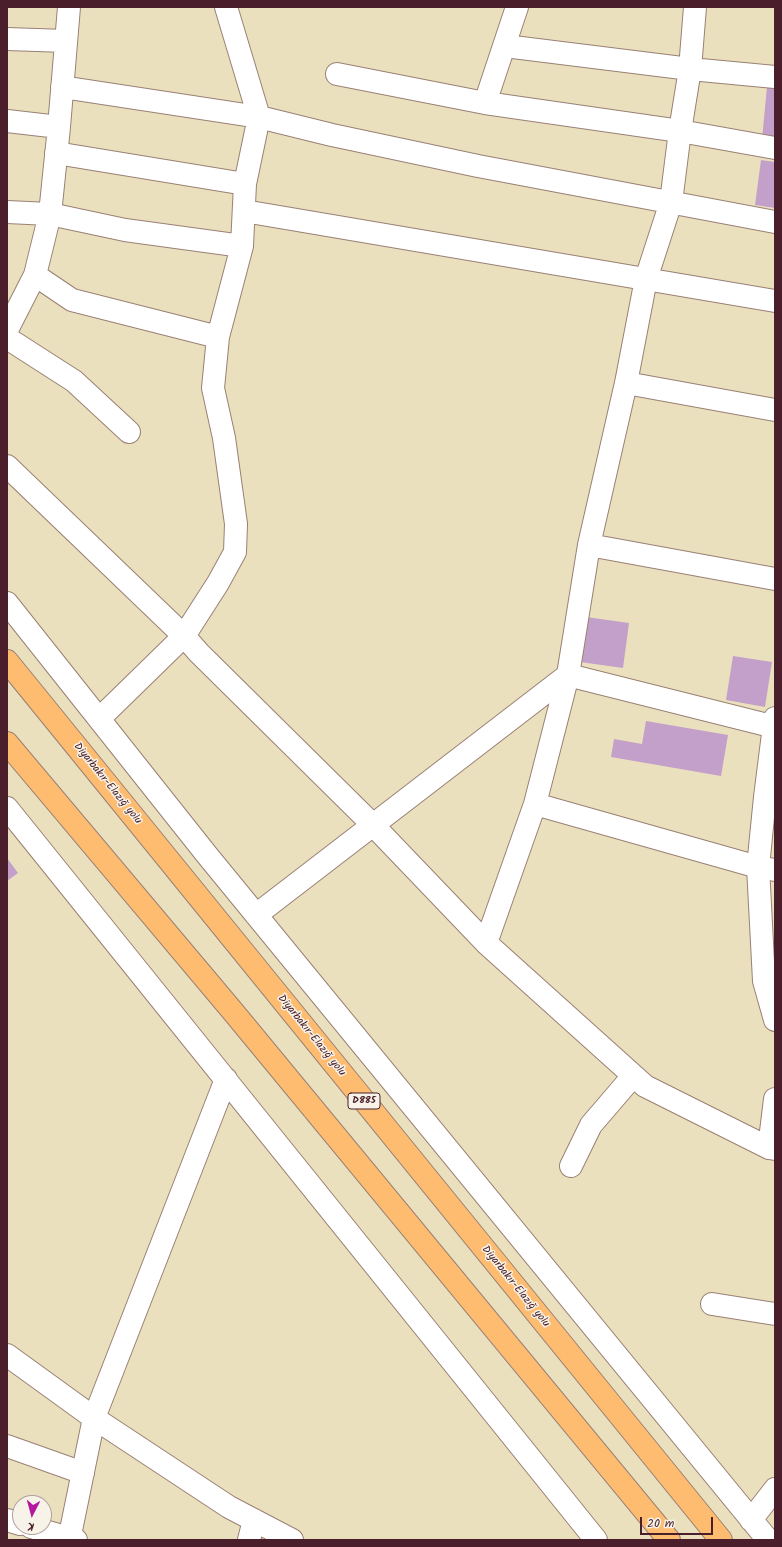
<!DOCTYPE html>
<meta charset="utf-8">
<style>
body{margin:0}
#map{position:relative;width:782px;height:1547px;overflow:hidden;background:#eae0be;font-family:Kalam,sans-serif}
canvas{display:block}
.frame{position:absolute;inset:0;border:8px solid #4a1f2b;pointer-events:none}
.north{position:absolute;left:12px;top:1495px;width:40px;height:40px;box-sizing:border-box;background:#f7f3e8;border:1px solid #b29e9c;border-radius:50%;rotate:186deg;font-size:11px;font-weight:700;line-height:16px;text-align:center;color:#4a1f2b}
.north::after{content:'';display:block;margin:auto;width:14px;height:18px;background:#b5179e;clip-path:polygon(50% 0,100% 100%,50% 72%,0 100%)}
.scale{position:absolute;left:640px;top:1517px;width:73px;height:18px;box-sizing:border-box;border:2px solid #4a1f2b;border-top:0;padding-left:5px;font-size:12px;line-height:14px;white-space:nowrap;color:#4a1f2b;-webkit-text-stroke:3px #f7f3e8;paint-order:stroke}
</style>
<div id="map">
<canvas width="782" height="1547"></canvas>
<div class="frame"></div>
<div class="north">K</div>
<div class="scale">20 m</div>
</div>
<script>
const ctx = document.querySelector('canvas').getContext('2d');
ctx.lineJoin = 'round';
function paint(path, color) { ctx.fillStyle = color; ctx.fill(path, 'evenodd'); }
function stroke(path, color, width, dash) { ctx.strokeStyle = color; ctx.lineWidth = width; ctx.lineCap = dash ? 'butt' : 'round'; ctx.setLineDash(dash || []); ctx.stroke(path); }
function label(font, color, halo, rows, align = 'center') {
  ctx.font = font + ' Kalam,sans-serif'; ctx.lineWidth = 3; ctx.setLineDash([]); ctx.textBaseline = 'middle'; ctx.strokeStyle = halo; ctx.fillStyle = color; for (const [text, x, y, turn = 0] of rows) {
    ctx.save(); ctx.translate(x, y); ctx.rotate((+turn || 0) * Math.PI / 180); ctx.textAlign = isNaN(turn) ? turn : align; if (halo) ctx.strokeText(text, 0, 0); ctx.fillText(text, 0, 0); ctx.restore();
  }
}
paint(new Path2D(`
 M767 87H775V140L762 139Z
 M761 160 775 162V208L755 205Z
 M586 617 629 623 623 668 580 662Z
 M733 656 772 662 765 707 726 700Z
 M646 721 728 735 721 776 611 757 614 739 642 744Z
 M7 858 18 873 7 881Z`), '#c3a0ca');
const minor = new Path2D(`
 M7 39 66 41
 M505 46 690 69 775 77
 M337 74 485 103 680 131 775 148
 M62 87 259 117 332 135 478 166 775 222
 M485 103 517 7
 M7 121 59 127
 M56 153 245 184
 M244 211 775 301
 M7 212 50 214 125 230 242 246
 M35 275 72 300 218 337
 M7 330 35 275 50 214 59 127 69 7
 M7 338 74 381 129 432
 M626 383 775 410
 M7 466 184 636 199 653 373 825 486 943 645 1086 769 1148 775 1149
 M589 545 775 579
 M7 603 207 855 768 1540
 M775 718 765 797 758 867 764 981 775 1020
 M99 719 184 636 218 583 235 552 236 524 224 438 213 388 218 337 242 246 245 184 259 117 226 7
 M535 804 758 867 775 870
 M7 808 596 1540
 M256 915 568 675 775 727
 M486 943 535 804 568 675 589 545 626 383 646 279 671 202 680 131 690 69 695 7
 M769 1148 775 1099
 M571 1166 591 1125 633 1076
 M712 1304 775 1314
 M7 1355 94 1418 229 1507 292 1540
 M7 1446 83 1473
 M7 1520 20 1524
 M751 1520 775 1489
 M31 1527 76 1540
 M69 1540 94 1418 226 1079
 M249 1540 254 1520`);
const highway = new Path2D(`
 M7 661 721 1540
 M7 743 235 1014 669 1540`);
stroke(minor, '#9a8074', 24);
stroke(highway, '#9a8074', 24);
stroke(minor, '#fff', 22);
stroke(highway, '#febc70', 22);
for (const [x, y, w] of [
 [364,1101,32]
]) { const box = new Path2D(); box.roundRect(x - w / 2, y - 8, w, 16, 3); ctx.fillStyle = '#f7f3e8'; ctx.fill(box); stroke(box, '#4a1f2b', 1); }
label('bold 10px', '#4a1f2b', null, [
 ["D885",364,1101]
]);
label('11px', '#4a1f2b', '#f7f3e8', [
 ["Diyarbakır-Elazığ yolu",107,784,51],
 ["Diyarbakır-Elazığ yolu",311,1036,51],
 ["Diyarbakır-Elazığ yolu",515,1287,51]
]);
</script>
